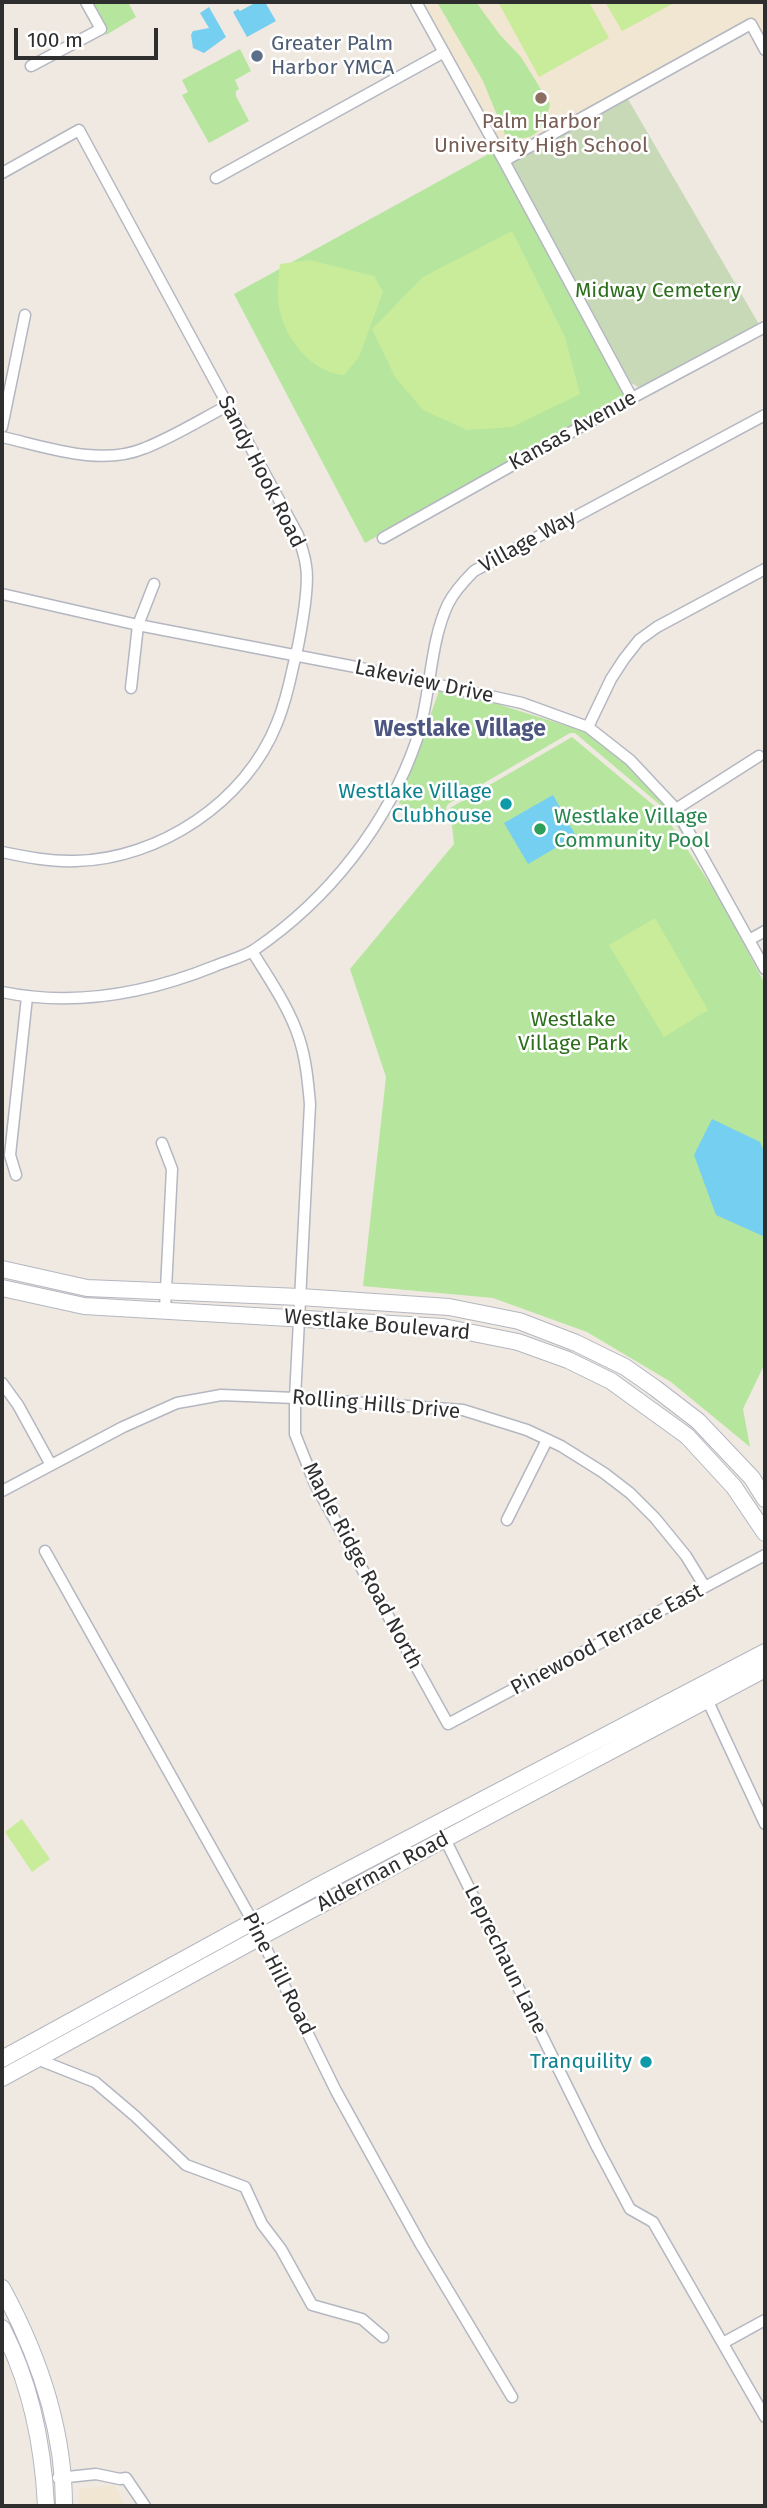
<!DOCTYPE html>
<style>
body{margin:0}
#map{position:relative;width:767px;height:2508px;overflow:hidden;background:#efe9e1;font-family:"Fira Sans",sans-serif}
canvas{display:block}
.frame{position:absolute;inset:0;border:4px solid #2e2e2e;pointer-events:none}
.scale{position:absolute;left:14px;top:28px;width:144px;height:32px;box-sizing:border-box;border:4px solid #2e2e2e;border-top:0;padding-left:9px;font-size:21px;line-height:24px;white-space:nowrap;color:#2e2e2e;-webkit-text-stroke:5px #fff;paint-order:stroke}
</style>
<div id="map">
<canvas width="767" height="2508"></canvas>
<div class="frame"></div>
<div class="scale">100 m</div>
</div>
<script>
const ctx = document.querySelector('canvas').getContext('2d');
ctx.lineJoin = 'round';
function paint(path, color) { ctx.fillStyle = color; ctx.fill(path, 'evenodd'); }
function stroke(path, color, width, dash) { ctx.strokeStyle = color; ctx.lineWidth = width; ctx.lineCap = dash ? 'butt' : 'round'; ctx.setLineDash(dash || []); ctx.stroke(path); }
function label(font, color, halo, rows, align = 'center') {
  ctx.font = font + ' "Fira Sans",sans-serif'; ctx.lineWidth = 5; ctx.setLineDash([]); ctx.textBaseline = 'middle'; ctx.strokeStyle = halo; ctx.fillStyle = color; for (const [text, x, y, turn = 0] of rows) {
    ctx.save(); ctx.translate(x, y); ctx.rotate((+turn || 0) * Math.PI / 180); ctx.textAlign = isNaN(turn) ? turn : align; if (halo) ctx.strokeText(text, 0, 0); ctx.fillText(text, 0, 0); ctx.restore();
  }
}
paint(new Path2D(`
 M421 2H765V41L752 19 505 156Z
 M114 2485 126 2506H79V2489Z`), '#f0e6d1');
paint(new Path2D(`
 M92 2H128L136 17 106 35 105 33 108 31Z
 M437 2H476L500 35 521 57 550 104C544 130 535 143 506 137L483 81Z
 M240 49 251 71 235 80 239 89 236 91V96L249 121 209 143 182 95 188 92 182 80Z
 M494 151 625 396 365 543 234 294Z
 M439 691 488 701 586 732 627 764 672 812 696 854 666 810 575 733H570L448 804 446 808 447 823 399 803Z
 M572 737 664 814 720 899 765 984V1363L743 1409 750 1447 671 1382 587 1332 493 1298 363 1286 386 1077 350 969 454 844 450 808Z`), '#b6e59e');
paint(new Path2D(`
 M625 94 760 326 642 389 626 380 507 159Z`), '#c8d9b8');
paint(new Path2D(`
 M498 2H589L609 38 539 77Z
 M605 2H676L622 31Z
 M512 231 565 337 580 394 512 427 467 430 423 410 395 377 372 329 423 277Z
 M310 260 374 276 383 292 359 357 344 375C312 373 285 339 279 308 277 294 278 279 280 264Z
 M655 918 708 1010 664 1037 609 945Z
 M22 1819 50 1859 32 1872 5 1832Z`), '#c9ec9a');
paint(new Path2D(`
 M252 2H265L276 21 247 37 233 12 238 9 240 11 253 4Z
 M209 7 226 37 204 53 193 48 191 35 193 31 209 28 200 13Z
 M553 795 576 836 528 864 504 823Z
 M712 1119 760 1142 765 1154V1237L716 1215 694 1155Z`), '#75cff0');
const street = new Path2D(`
 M416 2 504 161 632 398
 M31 66 101 29 86 2
 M504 161 751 24 765 50
 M2 173 79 130 298 535C301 546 305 556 306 566 310 587 299 645 293 667 289 686 284 706 277 723 246 802 159 859 76 861 51 862 26 857 2 852
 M216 178 444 52
 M2 427 25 315
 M2 437C47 447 100 467 145 448 173 437 200 420 227 406
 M383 538 632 398 765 327
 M2 594 138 625 361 668 522 703 588 727 630 760 676 809 765 969
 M131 688 138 625 154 584
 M588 727 611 679 624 659 639 640 657 627 765 569
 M676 809 759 756
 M749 940 765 931
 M252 951C269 979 289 1007 299 1038 306 1059 308 1082 310 1104L295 1398V1434L315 1484 448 1724 765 1555
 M2 992C74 1007 148 993 215 966 227 961 243 957 254 950 329 899 388 824 417 739 431 697 429 644 448 604 454 592 464 581 474 571L765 415
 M162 1143 172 1169 165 1309
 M16 1175 10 1155 27 997
 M2 1383 18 1405 51 1465
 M2 1491 123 1427 177 1403 205 1398 221 1395 295 1398 463 1410 527 1430 561 1446 604 1473 630 1493 655 1518 686 1556 705 1587
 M507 1520 547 1440
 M45 1551 253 1922 336 2091 421 2245 512 2397
 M705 1695 765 1824
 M443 1835 597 2147 630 2209 653 2222 765 2417
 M37 2059 95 2082 135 2116 186 2165 245 2187 262 2224 281 2249 312 2305 362 2319 383 2337
 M723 2343 765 2320
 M58 2478 96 2474 120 2479 126 2478 145 2506`);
const secondary = new Path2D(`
 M2 1269 87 1288 300 1297 449 1307 519 1321 576 1343 625 1367 655 1388 698 1421 752 1478 765 1499
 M2 1288 84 1306 443 1327 518 1342 568 1360 611 1381 687 1436 734 1487 765 1533
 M2 2059 318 1886 765 1652
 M2 2078 260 1937 765 1669
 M2 2288C39 2356 64 2428 64 2506
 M2 2328C31 2384 43 2444 46 2506`);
stroke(street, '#b4b7c1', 13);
stroke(secondary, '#b4b7c1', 18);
stroke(street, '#fff', 10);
stroke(secondary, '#fff', 16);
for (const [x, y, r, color] of [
 [257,56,7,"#5c6f8a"],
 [541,98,7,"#8d6e63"],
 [506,804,7,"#0f9aa8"],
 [540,829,7,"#2e9e5b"],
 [646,2062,7,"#0f9aa8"]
]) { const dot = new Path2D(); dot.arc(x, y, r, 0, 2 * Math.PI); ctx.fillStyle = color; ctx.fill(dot); stroke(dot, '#fff', 2.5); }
label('21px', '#4e5e75', '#fff', [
 ["Greater Palm",271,44],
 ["Harbor YMCA",271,68]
], 'left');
label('21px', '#785e54', '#fff', [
 ["Palm Harbor",541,122],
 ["University High School",541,146]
]);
label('21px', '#2c6e1b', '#fff', [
 ["Midway Cemetery",658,291],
 ["Westlake",573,1020],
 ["Village Park",573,1044]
]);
label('21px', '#2e2e2e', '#fff', [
 ["Kansas Avenue",573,431,-29],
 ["Sandy Hook Road",261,472,63],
 ["Village Way",528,542,-29],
 ["Lakeview Drive",424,682,12],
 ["Westlake Boulevard",377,1325,5],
 ["Rolling Hills Drive",376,1405,5],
 ["Maple Ridge Road North",362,1566,62],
 ["Pinewood Terrace East",607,1640,-28],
 ["Alderman Road",383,1872,-28],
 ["Leprechaun Lane",505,1960,64],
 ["Pine Hill Road",278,1974,63]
]);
label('21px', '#0d838f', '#fff', [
 ["Westlake Village",492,792],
 ["Clubhouse",492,816],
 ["Tranquility",632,2062]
], 'right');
label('21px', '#27864d', '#fff', [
 ["Westlake Village",554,817],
 ["Community Pool",554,841]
], 'left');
label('bold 23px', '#4d5680', '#fff', [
 ["Westlake Village",460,730]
]);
</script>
